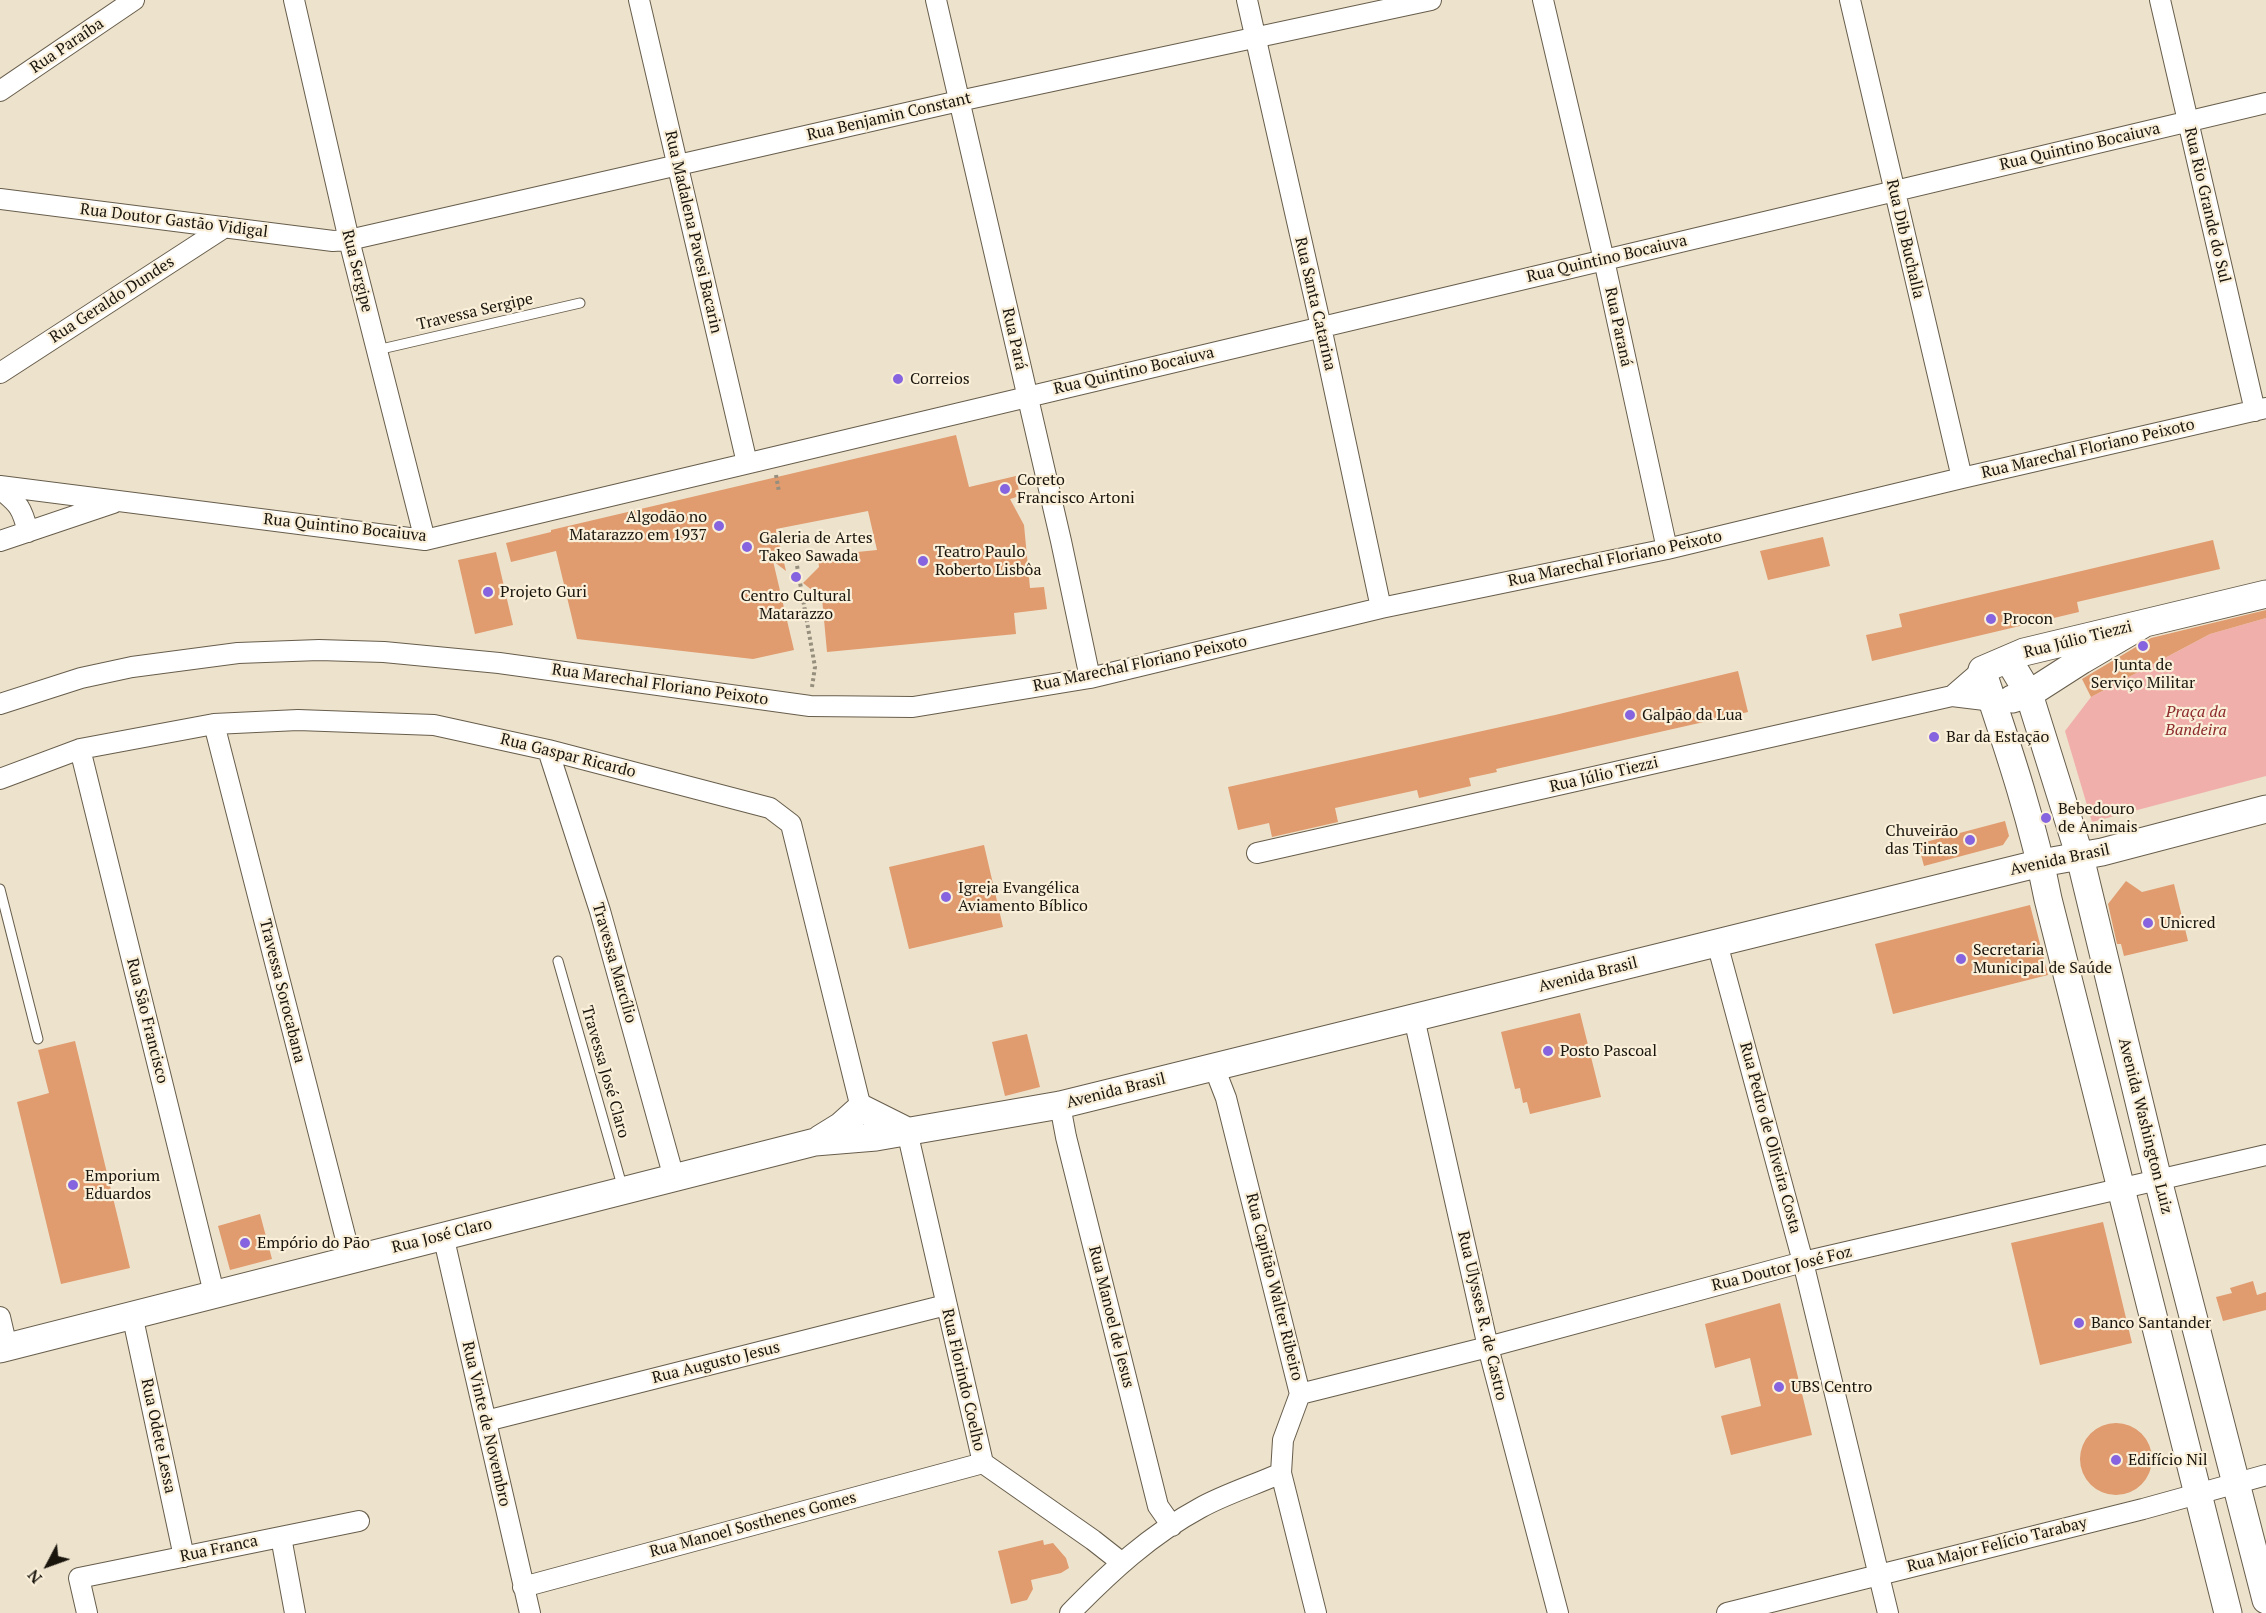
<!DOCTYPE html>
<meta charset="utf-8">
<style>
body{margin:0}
#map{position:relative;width:2266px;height:1613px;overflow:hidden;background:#ede2cc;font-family:"PT Serif",serif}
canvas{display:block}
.north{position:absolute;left:18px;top:1535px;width:60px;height:60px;-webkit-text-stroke:4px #faefd9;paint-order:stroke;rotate:229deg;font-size:16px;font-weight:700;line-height:24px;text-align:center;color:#19150d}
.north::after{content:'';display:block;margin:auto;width:21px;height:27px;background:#19150d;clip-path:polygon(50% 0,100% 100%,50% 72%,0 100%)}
</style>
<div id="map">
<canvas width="2266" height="1613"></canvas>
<div class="north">N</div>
</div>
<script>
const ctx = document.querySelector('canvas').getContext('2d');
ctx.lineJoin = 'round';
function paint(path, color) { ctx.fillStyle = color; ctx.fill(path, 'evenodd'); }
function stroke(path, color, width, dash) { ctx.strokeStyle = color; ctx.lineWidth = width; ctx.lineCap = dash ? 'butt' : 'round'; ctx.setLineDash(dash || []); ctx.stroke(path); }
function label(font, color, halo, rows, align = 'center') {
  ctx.font = font + ' "PT Serif",serif'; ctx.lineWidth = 4.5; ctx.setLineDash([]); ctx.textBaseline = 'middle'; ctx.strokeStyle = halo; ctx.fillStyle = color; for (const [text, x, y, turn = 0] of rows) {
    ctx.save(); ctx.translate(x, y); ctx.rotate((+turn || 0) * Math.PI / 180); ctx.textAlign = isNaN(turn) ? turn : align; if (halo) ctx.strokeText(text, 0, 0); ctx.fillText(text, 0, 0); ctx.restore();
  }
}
paint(new Path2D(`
 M2266 618V776L2092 822 2065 731 2091 697 2210 634Z`), '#f0afab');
paint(new Path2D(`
 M956 435 969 487 1016 476 1020 496 1010 499 1024 525 1030 588 1044 587 1047 609 1014 613 1016 634 827 652 822 598 803 583 819 567 818 556 877 550 868 511 776 529 786 571 773 561 794 650 753 659 577 639 556 551 511 562 506 543 551 532V530Z
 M1823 537 1830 566 1768 580 1760 551Z
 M2213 540 2220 569 2077 602 2079 612 1872 661 1866 635 1902 627 1899 614Z
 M496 552 513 625 475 634 458 560Z
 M2266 610V618L2210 634 2091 697 2082 679 2151 638Z
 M1738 671 1748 712 1496 769 1497 772 1469 778 1471 786 1419 798 1417 790 1335 808 1338 822 1272 837 1269 823 1238 830 1228 787 1555 715Z
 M2005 821 2009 836 2003 845 1924 866 1918 844Z
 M984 845 1003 927 909 949 889 867Z
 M2126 881 2142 892 2174 884 2188 941 2124 956 2121 944H2117L2108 904Z
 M2030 905 2048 975 1893 1014 1875 944Z
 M1580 1013 1601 1097 1530 1114 1527 1102 1523 1103 1520 1088 1515 1089 1501 1032Z
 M1027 1034 1040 1087 1005 1096 992 1042Z
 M75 1041 130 1268 61 1284 17 1102 49 1093 38 1050Z
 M260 1214 272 1259 230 1270 218 1226Z
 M2103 1222 2132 1343 2040 1365 2011 1243Z
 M2253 1281 2257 1295 2266 1292V1310L2223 1321 2216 1297 2232 1293 2230 1288Z
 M1780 1303 1812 1435 1731 1455 1721 1416 1761 1406 1750 1358 1715 1368 1705 1324Z
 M2080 1459a36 36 0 1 1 72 0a36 36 0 1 1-72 0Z
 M1043 1540 1044 1545 1053 1543 1066 1558 1069 1568 1061 1573 1031 1580 1033 1589 1027 1600 1011 1604 998 1551Z`), '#e09b6e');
const lane = new Path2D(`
 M377 350 580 303
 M0 889 38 1039
 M558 961 623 1189`);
const street = new Path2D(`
 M294 0 349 240 425 540
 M639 0 747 463
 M936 0 1061 541 1090 678
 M1247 0 1321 327 1381 608
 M1543 0 1604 260 1667 549
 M1850 0 1962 478
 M2160 0 2255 411
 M0 91 134 0
 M0 199 333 241 349 240 959 101 1431 0
 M0 373 225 227
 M0 486 425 540 2266 103
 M0 489C19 504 22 508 28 532
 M0 541 113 503
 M1952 696 1982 670
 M0 704 81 678 132 667 238 653 319 650 384 652 499 663 810 706 913 707 1090 678 1381 608 1667 549 1962 478 2266 408
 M214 724 351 1259
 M80 749 214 1293
 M548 750 600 911 674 1178
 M0 779 80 749 214 724 298 720 434 725 548 750 770 808 791 824 861 1108
 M1257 853 1952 696 1993 701
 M1717 943 1803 1262 1888 1613
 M1414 1018 1488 1347 1558 1613
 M1214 1067 1226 1098 1300 1394 1283 1440 1281 1473 1316 1613
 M1060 1105 1066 1137 1158 1506 1172 1526
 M907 1131 983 1463 1093 1540 1121 1562
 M443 1235 530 1613
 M132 1314 184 1557
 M0 1317 7 1347
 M1300 1394 1488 1347 1803 1262 2266 1155
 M486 1421 946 1305
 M281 1537 295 1613
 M523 1587 983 1463
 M87 1613 79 1578 359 1521
 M1070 1613C1110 1572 1150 1535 1200 1508 1225 1494 1255 1485 1281 1473
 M1727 1613 2143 1509 2266 1475`);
const secondary = new Path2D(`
 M2145 623 2024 652 1982 670C2007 745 2033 821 2048 899L2228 1613
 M2008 659 2029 694 2080 857 2158 1180 2266 1600
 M2012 699 2029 694 2082 660 2145 623 2266 594
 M820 1139 841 1126 861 1108 907 1131
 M0 1349 815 1142 876 1137 1060 1105 2041 863 2102 852 2266 809`);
stroke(lane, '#675d4b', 11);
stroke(street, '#675d4b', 22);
stroke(secondary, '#675d4b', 29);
stroke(new Path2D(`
 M776 475 779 492
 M796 560 815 667 812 687`), '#978f7e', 4, [3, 3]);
stroke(lane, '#fff', 9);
stroke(street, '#fff', 20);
stroke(secondary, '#fff', 27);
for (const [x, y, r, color] of [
 [898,379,6,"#8764df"],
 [1005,489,6,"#8764df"],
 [719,526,6,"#8764df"],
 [747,547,6,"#8764df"],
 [923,561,6,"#8764df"],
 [796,577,6,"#8764df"],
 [488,592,6,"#8764df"],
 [1991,619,6,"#8764df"],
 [2143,646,6,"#8764df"],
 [1630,715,6,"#8764df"],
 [1934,737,6,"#8764df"],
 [2046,818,6,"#8764df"],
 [1970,840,6,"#8764df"],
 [946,897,6,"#8764df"],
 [2148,923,6,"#8764df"],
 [1961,959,6,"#8764df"],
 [1548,1051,6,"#8764df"],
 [73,1185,6,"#8764df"],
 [245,1243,6,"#8764df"],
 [2079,1323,6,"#8764df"],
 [1779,1387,6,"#8764df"],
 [2116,1460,6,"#8764df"]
]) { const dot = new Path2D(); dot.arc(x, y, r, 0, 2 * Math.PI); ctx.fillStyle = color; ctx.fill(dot); stroke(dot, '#faefd9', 2); }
label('16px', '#19150d', '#faefd9', [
 ["Rua Paraíba",67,46,-34],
 ["Rua Benjamin Constant",889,117,-13],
 ["Rua Quintino Bocaiuva",2080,147,-13],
 ["Rua Rio Grande do Sul",2207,205,77],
 ["Rua Doutor Gastão Vidigal",174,221,7],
 ["Rua Madalena Pavesi Bacarin",693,232,77],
 ["Rua Dib Buchalla",1905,239,77],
 ["Rua Quintino Bocaiuva",1607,259,-13],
 ["Rua Sergipe",357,271,76],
 ["Rua Geraldo Dundes",112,300,-33],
 ["Rua Santa Catarina",1315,304,77],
 ["Travessa Sergipe",475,312,-13],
 ["Rua Paraná",1618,327,78],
 ["Rua Pará",1014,339,77],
 ["Rua Quintino Bocaiuva",1134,371,-13],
 ["Rua Marechal Floriano Peixoto",2088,449,-13],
 ["Rua Quintino Bocaiuva",345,528,6],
 ["Rua Marechal Floriano Peixoto",1615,559,-12],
 ["Rua Júlio Tiezzi",2078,640,-14],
 ["Rua Marechal Floriano Peixoto",1140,664,-12],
 ["Rua Marechal Floriano Peixoto",660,685,8],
 ["Rua Gaspar Ricardo",568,756,14],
 ["Rua Júlio Tiezzi",1604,775,-13],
 ["Avenida Brasil",2060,860,-12],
 ["Travessa Marcílio",614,963,74],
 ["Avenida Brasil",1588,975,-14],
 ["Travessa Sorocabana",282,991,76],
 ["Rua São Francisco",147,1021,76],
 ["Travessa José Claro",605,1072,74],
 ["Avenida Brasil",1116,1091,-14],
 ["Avenida Washington Luiz",2145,1126,76],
 ["Rua Pedro de Oliveira Costa",1770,1138,75],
 ["Rua José Claro",442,1236,-14],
 ["Rua Doutor José Foz",1782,1269,-14],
 ["Rua Capitão Walter Ribeiro",1274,1287,76],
 ["Rua Ulysses R. de Castro",1482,1316,77],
 ["Rua Manoel de Jesus",1111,1317,76],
 ["Rua Augusto Jesus",716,1363,-14],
 ["Rua Florindo Coelho",963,1380,77],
 ["Rua Vinte de Novembro",486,1424,77],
 ["Rua Odete Lessa",158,1436,78],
 ["Rua Manoel Sosthenes Gomes",753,1525,-15],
 ["Rua Major Felício Tarabay",1997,1545,-14],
 ["Rua Franca",219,1549,-12]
]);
label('16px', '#19150d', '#faefd9', [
 ["Correios",910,379],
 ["Coreto",1017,480],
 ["Francisco Artoni",1017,498],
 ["Algodão no",707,517,"right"],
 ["Matarazzo em 1937",707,535,"right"],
 ["Galeria de Artes",759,538],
 ["Takeo Sawada",759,556],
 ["Teatro Paulo",935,552],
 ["Roberto Lisbôa",935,570],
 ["Projeto Guri",500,592],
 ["Centro Cultural",796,596,"center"],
 ["Matarazzo",796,614,"center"],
 ["Procon",2003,619],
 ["Junta de",2143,665,"center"],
 ["Serviço Militar",2143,683,"center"],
 ["Galpão da Lua",1642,715],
 ["Bar da Estação",1946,737],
 ["Bebedouro",2058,809],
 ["de Animais",2058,827],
 ["Chuveirão",1958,831,"right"],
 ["das Tintas",1958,849,"right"],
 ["Igreja Evangélica",958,888],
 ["Aviamento Bíblico",958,906],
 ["Unicred",2160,923],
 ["Secretaria",1973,950],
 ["Municipal de Saúde",1973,968],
 ["Posto Pascoal",1560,1051],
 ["Emporium",85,1176],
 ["Eduardos",85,1194],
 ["Empório do Pão",257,1243],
 ["Banco Santander",2091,1323],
 ["UBS Centro",1791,1387],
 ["Edifício Nil",2128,1460]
], 'left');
label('italic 16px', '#8c2a2c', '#faefd9', [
 ["Praça da",2196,712],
 ["Bandeira",2196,730]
]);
</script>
